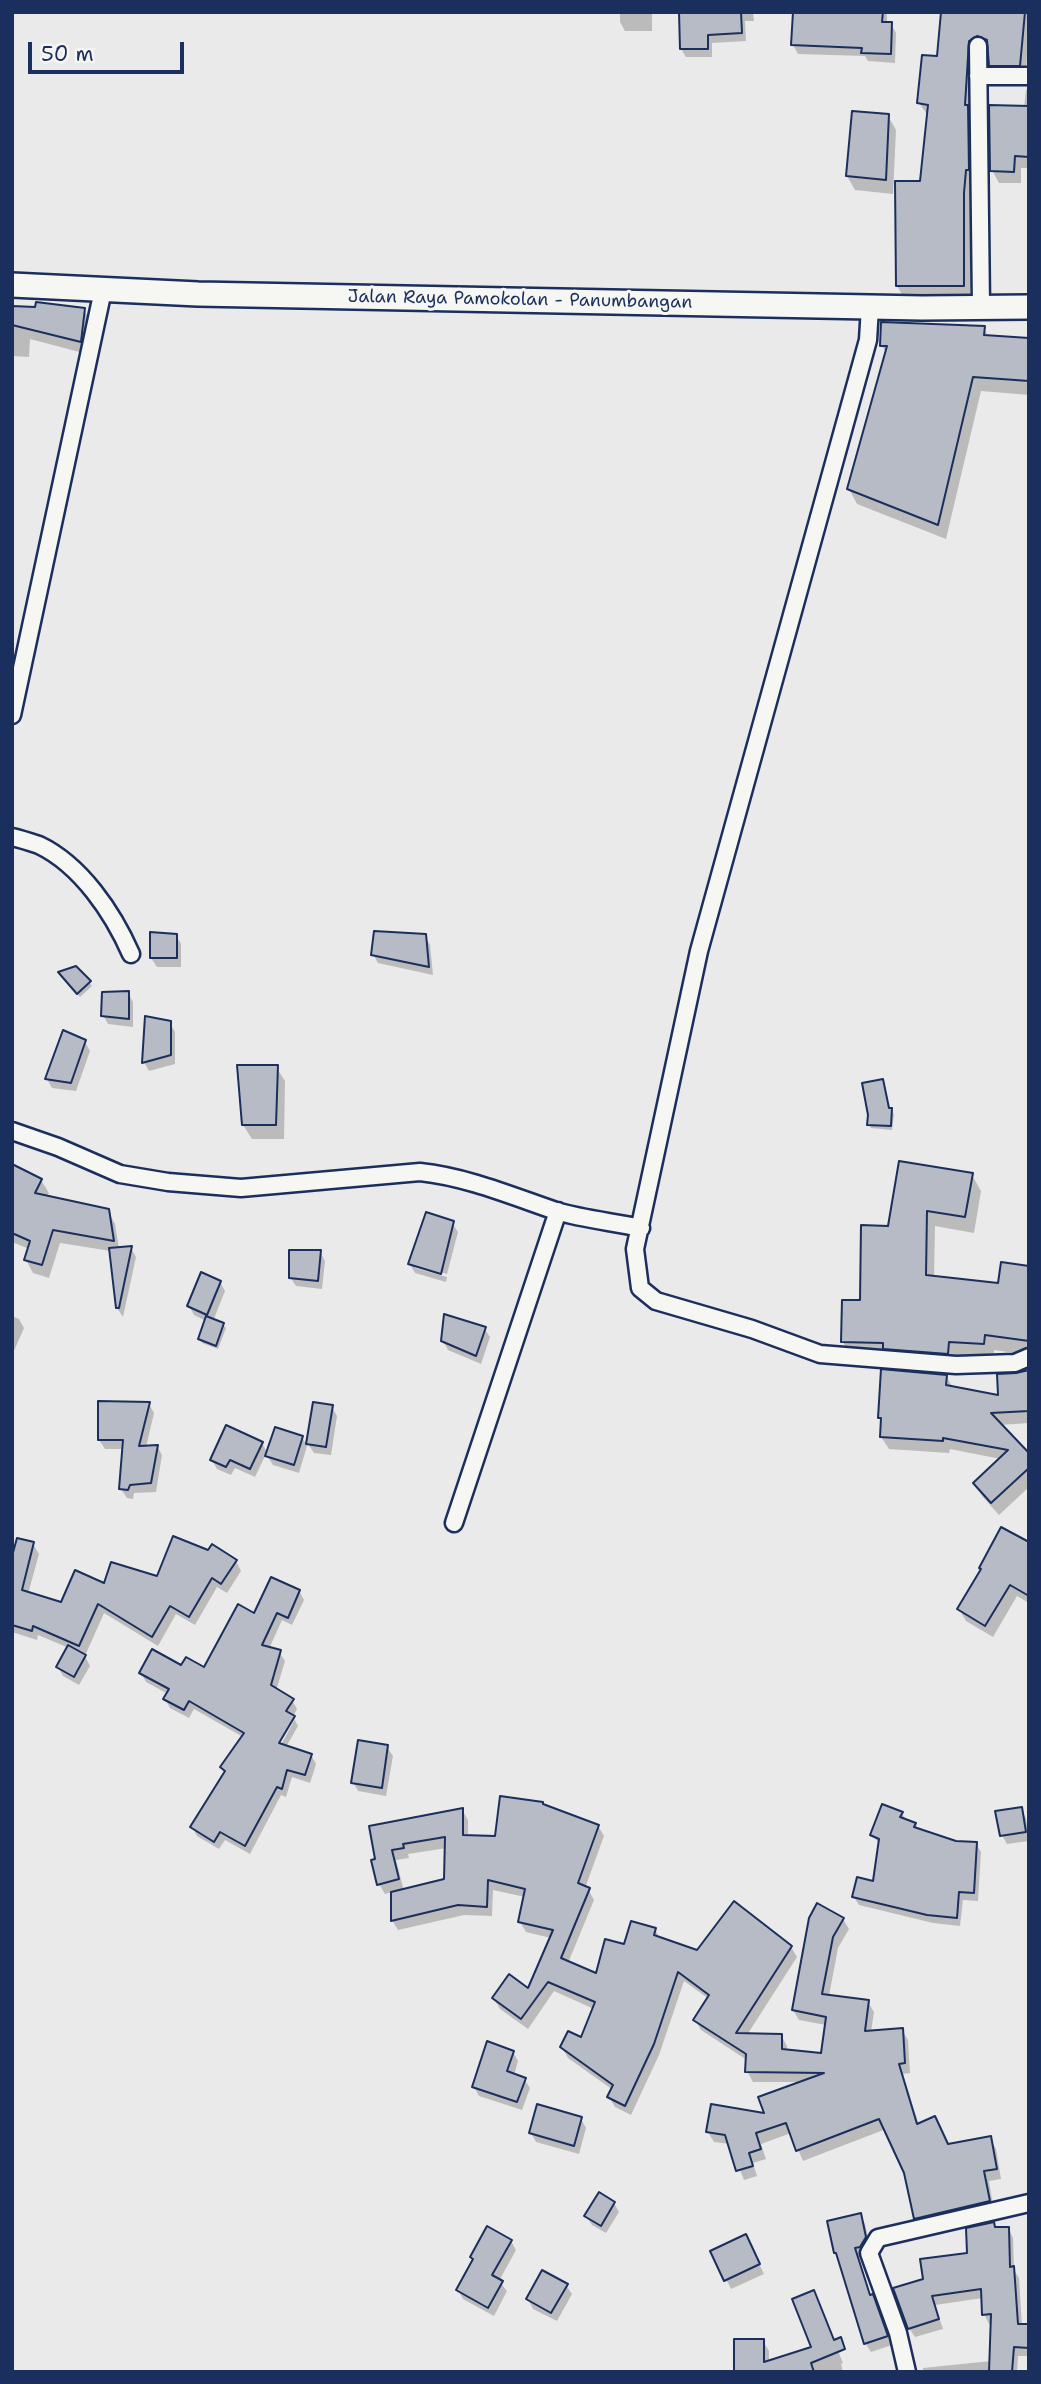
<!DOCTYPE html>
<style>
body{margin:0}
#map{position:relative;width:1041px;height:2384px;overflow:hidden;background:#e9eae9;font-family:"Shantell Sans",sans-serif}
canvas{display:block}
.frame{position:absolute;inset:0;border:14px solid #1b2f5e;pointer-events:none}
.scale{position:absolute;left:28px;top:42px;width:156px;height:32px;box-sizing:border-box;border:4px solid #1b2f5e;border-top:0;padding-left:9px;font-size:21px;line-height:24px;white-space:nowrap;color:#1b2f5e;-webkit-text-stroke:5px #f6f6f2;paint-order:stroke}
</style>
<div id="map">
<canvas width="1041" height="2384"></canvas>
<div class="frame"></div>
<div class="scale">50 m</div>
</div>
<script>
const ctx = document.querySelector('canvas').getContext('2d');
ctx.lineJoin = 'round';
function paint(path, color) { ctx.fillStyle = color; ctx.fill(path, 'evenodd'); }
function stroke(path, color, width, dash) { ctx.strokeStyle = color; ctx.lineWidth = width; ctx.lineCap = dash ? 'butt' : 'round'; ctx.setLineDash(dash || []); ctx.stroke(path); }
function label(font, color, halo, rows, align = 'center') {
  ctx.font = font + ' "Shantell Sans",sans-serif'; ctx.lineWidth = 6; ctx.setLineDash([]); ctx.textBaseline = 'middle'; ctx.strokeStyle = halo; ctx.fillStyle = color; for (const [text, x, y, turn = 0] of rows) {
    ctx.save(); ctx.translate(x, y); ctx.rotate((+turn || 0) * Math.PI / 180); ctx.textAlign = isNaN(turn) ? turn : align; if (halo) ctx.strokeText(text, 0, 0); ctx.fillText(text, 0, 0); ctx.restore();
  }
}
paint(new Path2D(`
 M620 12H652V31H625L620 22Z
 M681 12H753L754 21H745L746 41 712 43V57H686L681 49Z
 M836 12H887V23L891 24 896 33 895 63 868 61 865 56 798 54 793 45Z
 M943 12H1029L1026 77H998L990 65 989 49 985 47 970 207V298H904L897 286 922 182 928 116 919 103 938 58Z
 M1026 90H1029V168H1021V183H999L992 170 1024 108Z
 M888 116 896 130 893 194 855 190 847 176Z
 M12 308 84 310 91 322 87 354 30 339 29 357 12 356Z
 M1028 324 1029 395 981 391 946 539 857 504 849 489 887 354 882 346 984 328 989 338 1027 340Z
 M176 935 181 944V967H157L151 958Z
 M425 936 430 945 433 975 378 963 373 954Z
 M63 976 89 982 92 986 80 997Z
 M128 993 133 1002V1027L108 1024 103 1015Z
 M170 1023 175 1032V1064L149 1071 144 1062Z
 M64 1032 85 1042 90 1051 76 1091 52 1088 47 1079Z
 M276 1067 285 1081 284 1139H252L243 1125Z
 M882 1081 889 1110 894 1114 892 1130 871 1128 869 1124Z
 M12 1166 41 1180 49 1193 46 1197 108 1211 115 1224 119 1249 131 1248 136 1257 123 1317 117 1308 111 1251 60 1243 49 1278 33 1273 26 1260 29 1249 12 1242Z
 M972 1175 981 1191 974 1233 935 1226 934 1278 1000 1285 1029 1268V1355L994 1350 993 1360 957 1357V1369L852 1358 843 1342 861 1302 890 1228Z
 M452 1223 458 1232 447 1274 415 1264V1268L447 1277 446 1282 415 1273 410 1264Z
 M320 1252 325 1261 322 1289 296 1286 290 1277Z
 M220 1282 225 1291 213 1321 223 1325 226 1328 218 1349 202 1343 200 1339 206 1321 194 1315 189 1306Z
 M12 1316 19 1319 24 1328 14 1351Z
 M484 1328 490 1337 481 1364 448 1350 443 1341Z
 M1029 1371V1423L1000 1425 1029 1456V1487L999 1515 982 1496 975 1484 1001 1459 950 1449 949 1453 889 1449 881 1437 882 1421 880 1417 946 1376 953 1388 1000 1397Z
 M149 1404 154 1413 146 1447 157 1446 162 1455 156 1492 134 1493 133 1499 127 1498 121 1489 124 1449H105L99 1440Z
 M332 1407 337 1416 331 1455 314 1453 308 1444Z
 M302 1437 307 1446 299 1473 273 1465 266 1454 255 1477 235 1468 231 1475 217 1469 212 1460 262 1443 268 1454Z
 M33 1544 39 1554 28 1594 62 1604 105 1586 158 1578 236 1561 241 1571 227 1593 217 1587 195 1625 176 1614 158 1646 104 1613 85 1656 90 1666 79 1685 63 1676 58 1667 69 1648 38 1635 37 1640 12 1632V1559Z
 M1029 1544V1603L1017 1596 993 1637 966 1621 959 1609Z
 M299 1591 304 1600 292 1625 282 1620 269 1649 279 1652 285 1661 276 1691 292 1700 297 1709 293 1717 298 1726 286 1747 311 1755 316 1764 310 1783 292 1777 286 1797 281 1795 250 1854 225 1840 219 1849 197 1836 192 1827 226 1773 222 1767 243 1737 194 1709 189 1718 170 1708 165 1699 168 1694 146 1682 141 1673 182 1667 205 1670 255 1616ZM292 1718 294 1721 277 1752 274 1750Z
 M387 1747 393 1756 386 1796 358 1791 353 1782Z
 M543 1806 598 1826 604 1836 585 1888 588 1889 594 1900 568 1963 597 1975 626 1946 655 1929 660 1940 698 1952 791 1947 797 1957 747 2035H781L787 2046V2051L822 2055 826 2025 799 2020 793 2010 843 1919 849 1929 838 1948 829 1996 868 2002 874 2012 871 2032 902 2030 908 2040 910 2073 903 2074 919 2125 948 2146 990 2138 996 2149 1001 2179 989 2181 994 2212 922 2228 916 2218 906 2173 886 2129 803 2161 791 2133 761 2144 766 2159 753 2163 757 2176 744 2180 730 2144 714 2142 708 2132 767 2115 803 2082H753L747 2071V2060L701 2030 695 2020 709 1999 684 1981 659 2055 631 2115 615 2107 609 2097 613 2090 568 2058 562 2047 582 2040 594 2009 554 1991 528 2029 500 2009 494 1999 529 1990 551 1938 526 1932 520 1922 525 1897 493 1890 492 1916 464 1915 398 1930 392 1920V1892L385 1894 379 1884 372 1828 462 1810 468 1820V1837H497ZM447 1848 446 1881 404 1891 396 1860 409 1858 408 1854Z
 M1021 1809 1026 1818 1029 1841 1007 1844 1002 1835Z
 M902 1813 907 1821 915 1824 919 1831 955 1843 976 1844 981 1852 978 1901 963 1900 960 1926 933 1923 859 1905 854 1897 874 1883 880 1844 872 1835Z
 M513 2052 518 2061 514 2075 524 2079 530 2088 522 2110 479 2096 474 2087Z
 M581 2119 586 2128 579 2154 536 2142 531 2133Z
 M614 2203 619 2212 606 2233 592 2225 586 2216Z
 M860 2215 865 2224 870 2247 865 2256 859 2257 871 2297 877 2305 892 2345 871 2352 866 2344 840 2260Z
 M1008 2228 1013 2238 1014 2270 1019 2278 1022 2326H1029V2356H1018L1017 2372H923V2368L991 2361 992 2324H989L984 2314 983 2298 935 2305 943 2329 915 2337 909 2328 925 2280 969 2254 996 2229Z
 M511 2241 516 2250 499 2281 507 2291 494 2316 463 2299 458 2290 474 2261 472 2257Z
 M750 2245 764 2274 731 2289 713 2252Z
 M566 2285 572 2294 557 2321 533 2309 528 2299Z
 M818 2302 843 2363 841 2364 843 2372H736L763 2341 769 2351V2363L813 2348Z`), '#0003');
const building = new Path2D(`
 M679 12H741L742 33 708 35V49H680Z
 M793 12H883L882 22H892L891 54 861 53 862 48 791 45Z
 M941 12H1025L1020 66H989L987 40 977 36 969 41 965 105H968L969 170H966L964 193V286H896L895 181H920L928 105 917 103 922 55 937 56Z
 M989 105 1029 106V157L1015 156 1014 172 990 171Z
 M852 111 889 114 886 180 846 176Z
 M36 302 85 308 81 342 12 325V306L35 307Z
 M881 322 985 326 984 335 1029 338V381L973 377 938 525 847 489 887 346H880Z
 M374 931 426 934 429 967 371 955Z
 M150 932 177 934V958H150Z
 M76 966 91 981 77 994 58 972Z
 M129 991V1019L101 1016 102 992Z
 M145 1016 171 1021V1055L142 1063Z
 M63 1030 86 1040 71 1083 45 1079Z
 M237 1065H278L276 1125H242Z
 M883 1079 889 1108H892L891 1126 867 1125 868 1115 862 1083Z
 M899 1161 973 1173 965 1217 927 1211 926 1275 998 1283 1001 1262 1029 1266V1341L985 1335 984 1344 949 1342 948 1354 883 1349V1343L841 1342 842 1300H860L861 1225 888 1226Z
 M12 1164 42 1179 35 1193 109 1209 114 1241 53 1230 42 1265 24 1260 30 1241 12 1233Z
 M426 1212 454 1221 441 1274 408 1264Z
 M132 1246 119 1308H116L109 1248Z
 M289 1250H321L318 1281 289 1278Z
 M201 1272 221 1281 207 1315 187 1306Z
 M444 1314 486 1327 476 1356 441 1341Z
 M206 1316 224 1323 216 1346 198 1339Z
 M881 1369 947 1375 946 1385 998 1395 997 1374 1016 1373 1029 1370V1411L991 1413 1029 1453V1468L991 1503 973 1483 1008 1450 943 1438V1441L880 1437 881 1418H878Z
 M98 1401 150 1402 139 1446 158 1445 151 1483 130 1485 128 1490 119 1489 123 1440H98Z
 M313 1402 333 1405 326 1447 306 1444Z
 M226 1425 263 1442 250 1469 230 1460 226 1467 210 1460Z
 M275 1427 303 1436 294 1465 265 1456Z
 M1001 1527 1029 1542V1596L1010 1585 985 1626 957 1609 981 1569 979 1568Z
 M173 1536 208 1550 212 1544 237 1560 221 1584 212 1578 189 1617 170 1606 152 1637 98 1604 79 1646 33 1626 32 1631 12 1625V1556L17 1538 34 1542 22 1590 61 1602 75 1570 104 1583 111 1562 157 1576Z
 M271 1577 300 1590 288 1618 277 1613 262 1645 281 1650 271 1685 294 1699 286 1711 295 1716 279 1743 312 1754 305 1775 287 1770 282 1789 277 1787 245 1846 220 1832 214 1842 190 1827 225 1771 220 1767 244 1733 189 1701 184 1710 163 1699 169 1689 139 1673 152 1649 181 1665 186 1657 204 1667 238 1604 254 1613Z
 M68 1645 86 1655 74 1677 56 1667Z
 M358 1740 388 1745 382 1788 351 1783Z
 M500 1796 543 1802V1804L599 1825 578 1883 590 1888 561 1958 596 1973 605 1939 624 1944 631 1921 656 1928 654 1935 697 1950 734 1901 792 1946 736 2033 782 2034V2049L821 2053 826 2017 792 2010 809 1918 817 1903 844 1918 833 1937 822 1994 869 2000 865 2031 903 2028 905 2063 899 2064 917 2124 935 2116 948 2144 991 2136 997 2169 984 2171 990 2201 914 2219 904 2173 879 2119 796 2151 786 2123 756 2133 761 2149 749 2153 753 2166 736 2171 725 2135 706 2132 711 2104 764 2113 758 2097 824 2073 745 2072 746 2054 693 2020 709 1995 678 1972 654 2044 625 2106 607 2097 613 2085 560 2047 568 2031 581 2037 595 2002 548 1982 521 2019 492 1998 509 1974 528 1988 553 1930 518 1922 525 1889 488 1880 487 1907 458 1905 391 1921V1892L444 1879 445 1837 403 1844 404 1848 392 1850 399 1879 377 1885 371 1860 375 1859 369 1826 463 1808V1835L495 1836Z
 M882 1804 903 1812 900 1817 916 1823 914 1827 956 1841 977 1842 974 1893 959 1892 957 1918 927 1915 852 1897 857 1877 873 1881 879 1839 870 1835Z
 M1022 1807 1026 1832 1000 1836 995 1811Z
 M487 2041 514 2051 507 2071 526 2078 517 2102 472 2087Z
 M537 2104 582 2117 574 2146 529 2133Z
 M599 2192 615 2202 601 2226 584 2216Z
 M861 2213 866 2237 860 2247 855 2248 870 2295 873 2294 888 2336 864 2344 836 2253H834L827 2221Z
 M994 2222 995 2227H1009L1010 2267 1014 2266 1018 2324H1029V2348L1014 2347 1012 2372H989L991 2314 982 2315 981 2289 932 2296 939 2319 908 2329 893 2288 923 2279 920 2259 967 2253 966 2228Z
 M487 2226 512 2240 492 2275 503 2281 488 2308 456 2290 473 2259 470 2257Z
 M746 2234 760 2264 724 2281 710 2251Z
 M542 2270 568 2284 551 2313 526 2299Z
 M814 2290 834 2340 841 2337 845 2349 811 2363 814 2372H734V2339H764V2362L811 2347 792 2299Z`);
paint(building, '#b6bbc6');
stroke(building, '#1b2f5e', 2);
const minor = new Path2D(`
 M978 46 981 307
 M978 76H1029
 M870 307 868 340 699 951 635 1249 640 1288 656 1301 752 1329 820 1354 956 1365 1015 1363 1029 1357
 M12 715 103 290
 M12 837C21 839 30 842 39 845 81 865 113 913 131 954
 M12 1131 58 1147 120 1174 168 1182 241 1188 420 1172C467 1177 512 1196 556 1211 583 1219 613 1222 641 1228
 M454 1523 558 1211
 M907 2372 898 2333 869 2253 878 2238 1029 2203`);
const secondary = new Path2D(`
 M12 285 198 294 922 308 1029 307`);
stroke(minor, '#1b2f5e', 21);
stroke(secondary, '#1b2f5e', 28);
stroke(minor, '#f6f6f2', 16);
stroke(secondary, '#f6f6f2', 23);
label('18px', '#1b2f5e', '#f6f6f2', [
 ["Jalan Raya Pamokolan - Panumbangan",520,300,1]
]);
</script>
